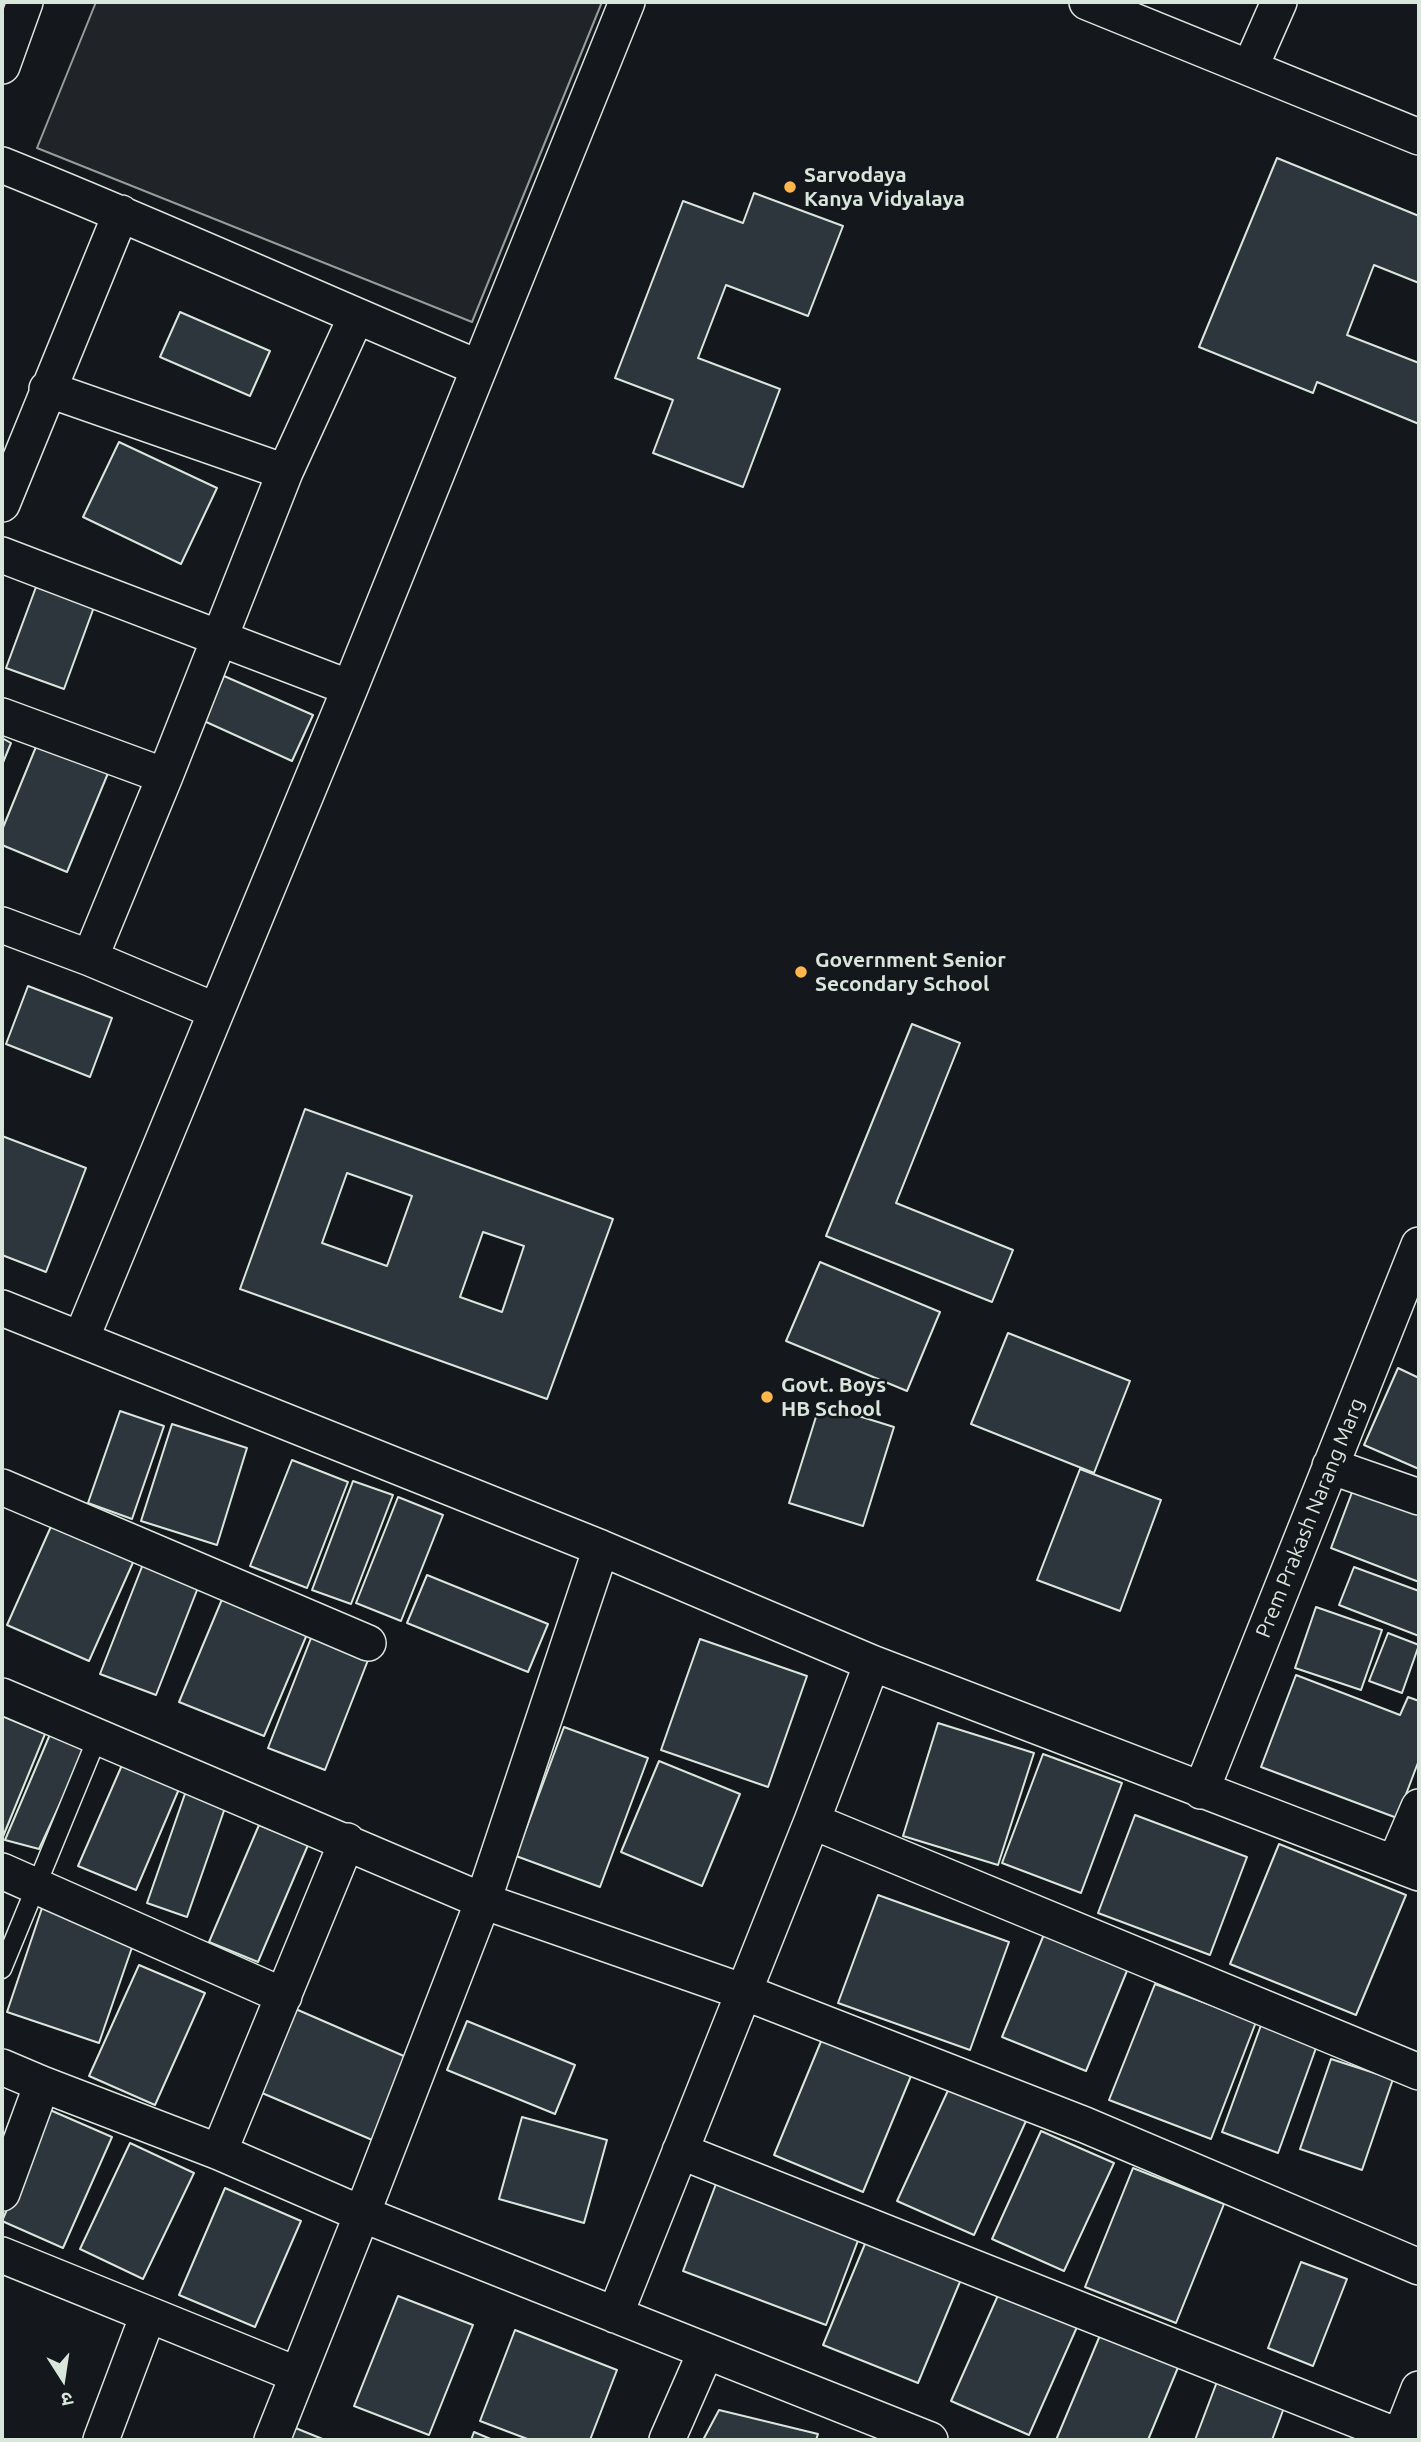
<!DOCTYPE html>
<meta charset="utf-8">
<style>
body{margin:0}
#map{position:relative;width:1421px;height:2442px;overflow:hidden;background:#14181c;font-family:Ubuntu,"Noto Sans Devanagari",sans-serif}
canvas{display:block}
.frame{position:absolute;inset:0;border:4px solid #d8e6dc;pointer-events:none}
.north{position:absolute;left:28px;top:2344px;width:70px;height:70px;-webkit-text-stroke:5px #14181c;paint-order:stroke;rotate:168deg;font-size:19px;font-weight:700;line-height:28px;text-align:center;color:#d8e6dc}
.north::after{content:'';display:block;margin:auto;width:24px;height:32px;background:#d8e6dc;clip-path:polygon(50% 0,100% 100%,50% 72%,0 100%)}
</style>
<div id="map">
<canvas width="1421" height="2442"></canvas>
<div class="frame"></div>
<div class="north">उ</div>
</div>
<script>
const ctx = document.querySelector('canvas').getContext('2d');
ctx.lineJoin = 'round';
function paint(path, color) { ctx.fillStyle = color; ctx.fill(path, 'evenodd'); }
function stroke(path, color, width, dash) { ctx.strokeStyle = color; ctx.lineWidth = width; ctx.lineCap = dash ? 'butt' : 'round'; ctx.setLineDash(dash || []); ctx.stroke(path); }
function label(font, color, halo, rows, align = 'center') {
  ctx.font = font + ' Ubuntu,sans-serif'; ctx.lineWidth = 5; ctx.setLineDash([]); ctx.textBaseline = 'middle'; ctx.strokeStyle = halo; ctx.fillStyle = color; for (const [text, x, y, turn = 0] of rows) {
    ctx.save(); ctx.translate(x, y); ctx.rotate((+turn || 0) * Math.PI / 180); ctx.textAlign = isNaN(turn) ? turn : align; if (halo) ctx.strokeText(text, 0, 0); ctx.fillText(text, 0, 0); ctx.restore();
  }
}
const green = new Path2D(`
 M96 2H602L472 322 37 148Z`);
paint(green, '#202428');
stroke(green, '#939e99', 2);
const building = new Path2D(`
 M1277 158 1419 216V283L1374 265 1347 335 1419 363V424L1317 382 1313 393 1199 347Z
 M754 193 843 226 808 316 726 285 698 358 780 389 743 487 653 453 673 400 615 378 683 201 743 223Z
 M180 312 270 351 250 396 160 357Z
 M119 442 217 488 181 564 83 517Z
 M36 587 94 607 64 689 6 668Z
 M224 676 313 715 292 761 204 721Z
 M40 737 111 766 67 872 2 845V830Z
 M2 738 11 743 2 765Z
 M28 986 112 1018 90 1077 6 1044Z
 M912 1024 960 1043 896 1203 1013 1250 992 1302 826 1236Z
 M305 1109 613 1219 547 1399 240 1289ZM347 1173 412 1196 387 1266 322 1243ZM483 1232 524 1246 502 1312 460 1297Z
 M2 1136 86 1168 46 1272 2 1255Z
 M820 1262 940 1312 907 1391 786 1341Z
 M1008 1333 1130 1381 1094 1473 971 1424Z
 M1398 1368 1419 1378V1469L1364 1445Z
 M820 1404 894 1427 863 1526 789 1503Z
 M120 1411 164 1426 132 1519 88 1503Z
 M172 1424 247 1448 217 1545 141 1521Z
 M292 1460 348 1482 307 1588 250 1566Z
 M1080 1469 1161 1500 1120 1611 1037 1580Z
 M353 1481 393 1495 351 1604 312 1590Z
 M1354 1487 1419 1512V1582L1331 1548Z
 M398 1497 443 1515 401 1621 356 1603Z
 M53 1522 135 1558 89 1661 7 1625Z
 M143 1564 199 1585 156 1695 100 1674Z
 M1354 1567 1419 1591V1636L1339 1605Z
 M427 1575 548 1624 528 1672 407 1623Z
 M223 1597 308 1632 264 1736 179 1702Z
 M1316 1607 1382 1630 1361 1690 1295 1668Z
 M313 1633 370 1655 325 1770 268 1748Z
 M1388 1633 1419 1645 1402 1693 1369 1681Z
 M700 1639 807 1676 768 1787 661 1750Z
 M1296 1675 1400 1715 1408 1697 1419 1701V1760L1397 1818 1261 1767Z
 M2 1716 45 1734 2 1839Z
 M938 1723 1034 1753 998 1865 903 1836Z
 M564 1727 648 1758 600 1887 516 1856Z
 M51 1732 85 1750 39 1849 5 1840Z
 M1043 1754 1122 1783 1081 1893 1002 1863Z
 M659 1761 740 1794 702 1886 621 1852Z
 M122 1765 179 1789 136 1890 78 1866Z
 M187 1788 227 1802 187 1917 147 1903Z
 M1135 1815 1247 1857 1210 1955 1098 1913Z
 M259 1825 308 1845 258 1962 209 1942Z
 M1279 1844 1406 1895 1356 2015 1230 1964Z
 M878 1895 1009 1942 970 2050 838 2003Z
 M44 1902 137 1933 99 2043 7 2012Z
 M1047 1927 1131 1961 1086 2071 1002 2037Z
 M139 1965 205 1993 155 2105 89 2076Z
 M1155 1984 1256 2022 1211 2139 1109 2100Z
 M291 2007 413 2060 377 2142 255 2090Z
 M1264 2017 1320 2037 1278 2153 1222 2132Z
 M467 2021 575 2065 555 2114 447 2070Z
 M822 2039 911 2076 863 2192 774 2155Z
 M1331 2059 1393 2079 1362 2170 1300 2149Z
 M950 2086 1026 2121 974 2235 897 2201Z
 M50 2110 112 2137 63 2248 2 2221Z
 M522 2117 607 2140 584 2223 499 2199Z
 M1041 2131 1114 2163 1064 2271 992 2239Z
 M130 2143 194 2173 143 2279 80 2249Z
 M1133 2168 1224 2204 1176 2323 1085 2287Z
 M719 2176 862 2230 826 2325 683 2271Z
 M225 2188 301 2221 255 2327 179 2295Z
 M867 2239 962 2277 918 2383 823 2345Z
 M1301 2262 1347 2279 1313 2366 1268 2348Z
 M1003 2284 1081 2318 1029 2435 951 2401Z
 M398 2296 473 2325 429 2435 354 2406Z
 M515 2330 617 2370 590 2440H530L480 2421Z
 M1101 2333 1179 2365 1148 2440H1056Z
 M1218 2379 1285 2405 1272 2440H1195Z
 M719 2410 818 2434 816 2440H703Z
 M293 2427 325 2440H288Z
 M474 2432 493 2440H471Z`);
paint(building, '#2c363c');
stroke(building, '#d8e6dc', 2);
const service = new Path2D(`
 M2 1969 98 1736`);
const minor = new Path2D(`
 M1087 2 1419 137
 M2 66 25 2
 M1250 68 1279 2
 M2 165C162 229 319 301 479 368
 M47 389 285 472
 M2 504 121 213
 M2 555 350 688
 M2 716 165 776
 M2 925 90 958 216 1011
 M90 958 165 776 285 472 356 317
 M2 1308 601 1548 483 1901 362 2214 272 2440
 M81 1339 350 688 627 2
 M1330 1466 1419 1497
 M2 1487 368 1643
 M601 1548 872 1663 1419 1873
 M2 1696 483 1901 744 1992 1085 2125 1419 2267
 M1201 1791 1419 1245
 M812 1821 1419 2072
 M1395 1863 1419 1807
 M2 1871 284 1996
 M2 2067 42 2084
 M680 2151 1400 2437
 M219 2152 347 1841
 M2 2193 42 2084 219 2152 362 2214 930 2440
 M2 2255 298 2375
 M615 2315 812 1821 872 1663
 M101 2440 148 2315
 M667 2440 706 2351
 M1399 2440 1419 2389`);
stroke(service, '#d8e6dc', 21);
stroke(minor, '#d8e6dc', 38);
stroke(service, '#14181c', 18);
stroke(minor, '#14181c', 35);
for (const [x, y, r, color] of [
 [790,187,7,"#ffb74d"],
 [801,972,7,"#ffb74d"],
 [767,1397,7,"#ffb74d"]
]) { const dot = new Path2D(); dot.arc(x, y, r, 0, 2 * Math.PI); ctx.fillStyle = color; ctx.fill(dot); stroke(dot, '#14181c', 2.5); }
label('bold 21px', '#d8e6dc', '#14181c', [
 ["Sarvodaya",804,175],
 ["Kanya Vidyalaya",804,199],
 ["Government Senior",815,960],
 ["Secondary School",815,984],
 ["Govt. Boys",781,1385],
 ["HB School",781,1409]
], 'left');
label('21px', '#d8e6dc', '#14181c', [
 ["Prem Prakash Narang Marg",1310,1518,-68]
]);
</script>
